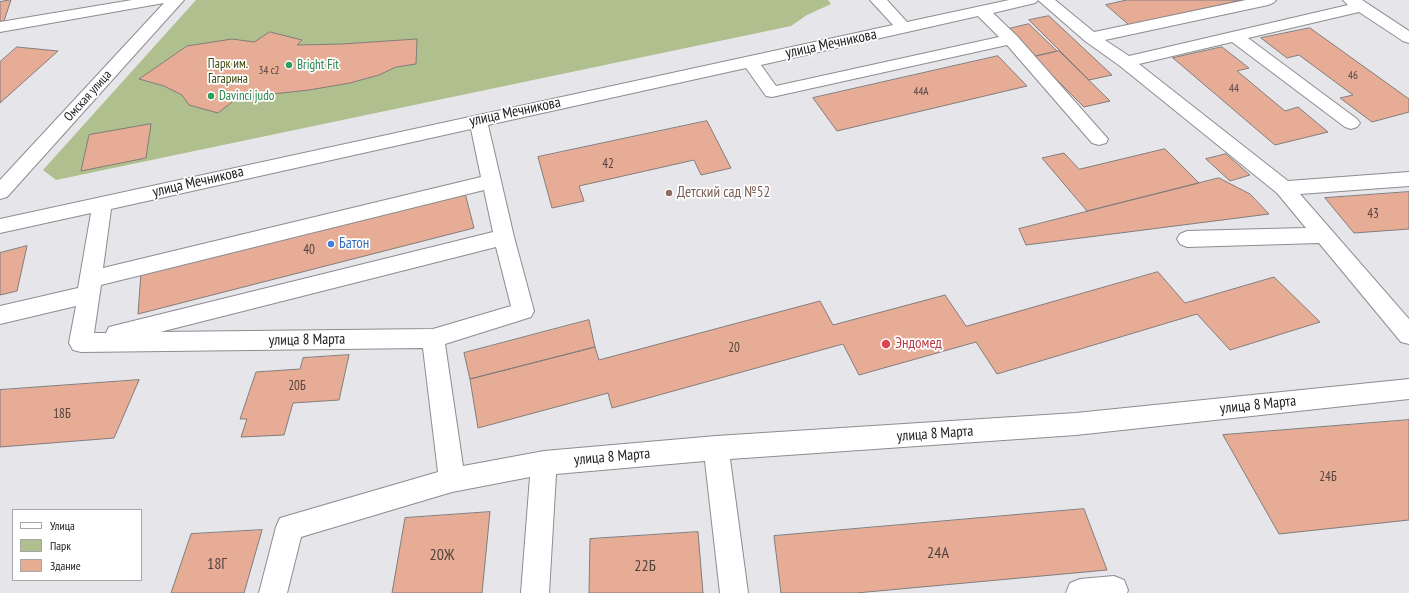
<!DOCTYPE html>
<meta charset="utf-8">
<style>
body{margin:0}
#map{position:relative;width:1409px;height:593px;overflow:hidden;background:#e6e5ea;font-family:"PT Sans Narrow",sans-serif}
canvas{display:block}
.legend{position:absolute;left:12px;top:509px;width:130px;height:72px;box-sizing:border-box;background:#fff;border:1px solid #a6a6a6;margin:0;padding:5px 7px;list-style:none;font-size:12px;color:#202021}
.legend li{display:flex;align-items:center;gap:8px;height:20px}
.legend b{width:20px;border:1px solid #a6a6a6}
</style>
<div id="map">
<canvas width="1409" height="593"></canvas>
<ul class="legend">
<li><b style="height:5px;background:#fff"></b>Улица</li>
<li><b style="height:11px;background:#b0bf8e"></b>Парк</li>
<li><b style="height:11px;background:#e7ac96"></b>Здание</li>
</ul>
</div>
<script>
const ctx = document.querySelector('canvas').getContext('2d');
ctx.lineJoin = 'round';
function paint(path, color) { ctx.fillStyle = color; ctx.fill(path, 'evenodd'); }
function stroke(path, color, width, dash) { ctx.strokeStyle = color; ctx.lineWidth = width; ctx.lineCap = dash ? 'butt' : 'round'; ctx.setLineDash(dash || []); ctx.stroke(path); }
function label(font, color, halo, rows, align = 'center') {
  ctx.font = font + ' "PT Sans Narrow",sans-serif'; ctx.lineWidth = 3.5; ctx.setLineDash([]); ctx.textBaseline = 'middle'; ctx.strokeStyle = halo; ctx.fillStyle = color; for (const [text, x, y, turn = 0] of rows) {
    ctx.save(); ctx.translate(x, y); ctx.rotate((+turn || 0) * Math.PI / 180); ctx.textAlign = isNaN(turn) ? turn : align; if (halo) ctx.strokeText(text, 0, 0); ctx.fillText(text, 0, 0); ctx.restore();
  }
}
paint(new Path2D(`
 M196 0H828L831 4 807 15 791 26 56 180 43 170Z`), '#b0bf8e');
const building = new Path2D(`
 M11 0 4 21 0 22V2Z
 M1127 0H1242L1129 25 1106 5Z
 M1049 16 1112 75 1089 80 1029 20Z
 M1029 24 1057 51 1035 56 1008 29Z
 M1310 28 1409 99V112L1372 122 1340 98 1353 95 1299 55 1287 58 1261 38Z
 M270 32 302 40 297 45 342 44 417 39 416 64 396 67 379 75 350 83 309 90 237 98 218 113 189 105 182 95 164 86 139 79 187 46 232 39 254 42Z
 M17 47 58 51 0 103V62Z
 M1222 47 1249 68 1237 71 1285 111 1298 107 1328 132 1275 145 1173 58Z
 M1059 51 1110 101 1084 107 1034 57Z
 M998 56 1027 86 837 131 813 98Z
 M707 121 731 168 701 175 694 160 579 186 584 201 552 208 538 157Z
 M151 124 146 158 81 171 89 135Z
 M1165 149 1199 183 1087 211 1042 158 1064 153 1079 169Z
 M1226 154 1250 175 1230 181 1206 159Z
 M1219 178 1250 194 1269 214 1026 245 1019 229Z
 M1409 192V229L1354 233 1325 198Z
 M465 193 474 228 138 314 141 273Z
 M27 246 17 291 0 295V253Z
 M1158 272 1185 303 1274 277 1320 322 1230 350 1197 314 997 374 976 342 859 375 843 344 612 408 608 393 478 428 470 379 595 347 599 360 820 301 833 325 945 295 966 326Z
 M589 320 595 347 470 379 464 353Z
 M349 355 339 400 293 403 284 435 241 437 247 419H240L256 372 300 369 303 358Z
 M139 380 114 438 0 447V390Z
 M1409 420V520L1279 534 1223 435Z
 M1084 509 1107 570 856 593H781L774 536Z
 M490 512 482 593H392L405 518Z
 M262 530 244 593H171L191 534Z
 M698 532 703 593H589L590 539Z`);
paint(building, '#e7ac96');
stroke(building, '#827d7b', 1);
const minor = new Path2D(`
 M132 0H167L165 3 167 0H184L7 197 0 199V180L164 3 0 32V22Z
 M870 0H887L907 22 1009 0H1038L1035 3 993 13 1017 36 1108 139 1106 143 1099 145 1092 143 1007 45 772 97 766 96 746 68 488 125 514 237 534 311 531 317 445 344 463 466 544 451 716 436 1076 413 1409 379V399L1076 435 730 459 748 593H720L705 461 556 474 549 593H521L530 477 452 492 301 537 287 593H259L276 527 280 518 438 472 423 348 81 352 73 350 69 343 76 306 0 324V306L78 288 91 213 0 233V219L893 25ZM978 16 999 37 776 86 761 65ZM471 129 481 177 103 268 111 209ZM484 190 493 232 117 325 109 327 106 333H94L101 285ZM496 247 511 306 433 329 160 332Z
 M1038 0H1055L1094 32 1246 0H1276L1273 3 1268 5 1105 40 1129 56 1348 5 1343 0H1362L1409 31V43L1403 41 1359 12 1248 38 1357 119 1360 123 1357 127 1351 129 1345 127 1232 42 1139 64 1288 181 1409 172V186L1300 194 1409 319V344L1401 342 1319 243 1187 247 1180 244 1177 239 1180 234 1187 231 1306 228 1277 193 1120 66 1085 41Z
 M1114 576 1124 580 1128 590 1127 593H1066L1070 583 1080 579Z`);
stroke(minor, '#8d8c91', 2);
paint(minor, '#fff');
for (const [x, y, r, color] of [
 [289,65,4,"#2e9e5b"],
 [211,96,4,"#2e9e5b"],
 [669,193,4,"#8d6e63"],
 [331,244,4,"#3f7fe0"],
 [886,344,5,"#e0444e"]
]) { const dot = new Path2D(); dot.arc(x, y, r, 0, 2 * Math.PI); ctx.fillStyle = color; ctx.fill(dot); stroke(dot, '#fff', 1.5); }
label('11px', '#52433e', null, [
 ["34 с2",269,71],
 ["46",1353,76],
 ["44",1234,89],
 ["44А",921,92]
]);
label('13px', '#3a4809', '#fff', [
 ["Парк им.",228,64],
 ["Гагарина",228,79]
]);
label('13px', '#27864d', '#fff', [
 ["Bright Fit",297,65],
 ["Davinci judo",219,96]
], 'left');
label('13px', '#202021', '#fff', [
 ["Омская улица",88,96,-48]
]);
label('13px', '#52433e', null, [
 ["42",608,164],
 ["43",1373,214],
 ["40",309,250],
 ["20",734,348],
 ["20Б",297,386],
 ["18Б",62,414],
 ["24Б",1328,477]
]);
label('15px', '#202021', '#fff', [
 ["улица Мечникова",831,44,-12],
 ["улица Мечникова",515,112,-12],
 ["улица Мечникова",198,182,-13],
 ["улица 8 Марта",307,340,-1],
 ["улица 8 Марта",1258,405,-6],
 ["улица 8 Марта",935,434,-4],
 ["улица 8 Марта",612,457,-5]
]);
label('15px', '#785e54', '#fff', [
 ["Детский сад №52",677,193]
], 'left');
label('15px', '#366cbe', '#fff', [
 ["Батон",339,244]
], 'left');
label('15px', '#be3a42', '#fff', [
 ["Эндомед",895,344]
], 'left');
label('16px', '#52433e', null, [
 ["24А",938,553],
 ["20Ж",442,555],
 ["18Г",217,564],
 ["22Б",645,566]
]);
</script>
